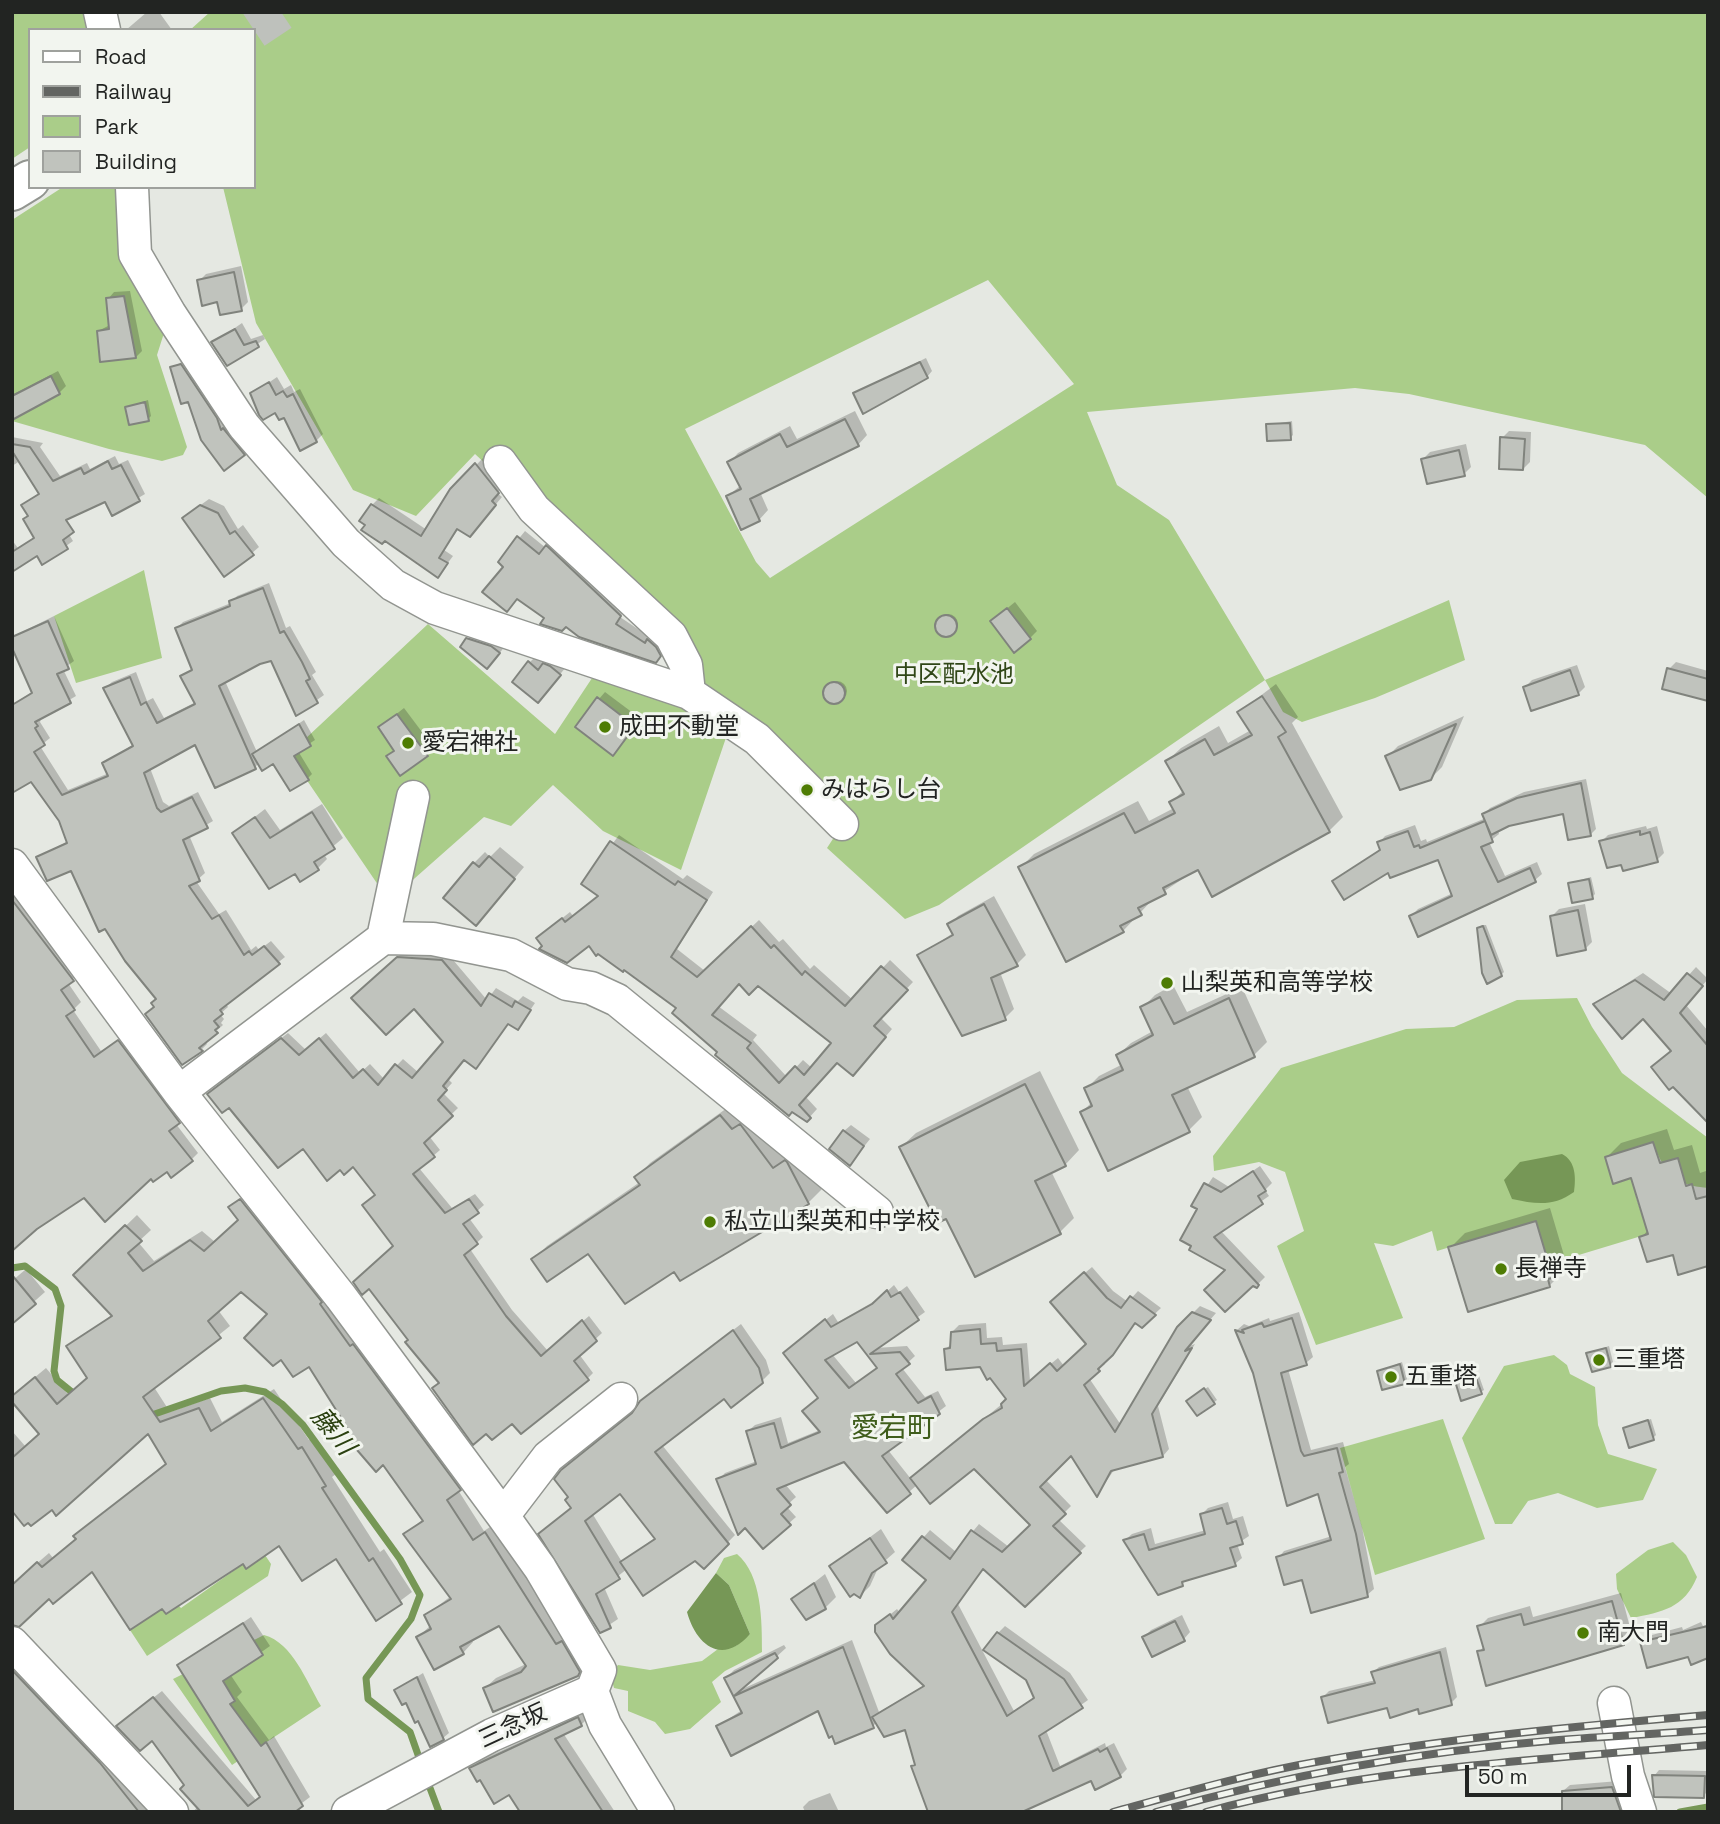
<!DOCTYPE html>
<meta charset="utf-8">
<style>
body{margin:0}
#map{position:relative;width:1720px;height:1824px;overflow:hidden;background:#e5e8e2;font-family:"Space Grotesk",sans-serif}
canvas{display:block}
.frame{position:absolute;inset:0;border:14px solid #222422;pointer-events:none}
.legend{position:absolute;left:28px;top:28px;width:228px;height:161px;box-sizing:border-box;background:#f2f5ef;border:2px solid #9fa19d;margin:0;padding:9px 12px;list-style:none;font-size:21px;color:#222422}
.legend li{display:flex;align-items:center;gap:14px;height:35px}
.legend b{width:35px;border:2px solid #9fa19d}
.scale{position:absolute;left:1465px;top:1765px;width:166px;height:32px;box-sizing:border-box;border:4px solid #222422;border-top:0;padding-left:9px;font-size:21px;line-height:24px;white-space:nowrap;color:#222422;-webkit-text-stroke:5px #f2f5ef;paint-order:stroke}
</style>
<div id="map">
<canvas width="1720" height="1824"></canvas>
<div class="frame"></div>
<ul class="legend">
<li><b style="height:9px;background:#fff"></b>Road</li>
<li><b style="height:9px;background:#636562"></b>Railway</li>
<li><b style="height:19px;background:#aacd89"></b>Park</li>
<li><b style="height:19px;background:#c0c3bd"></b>Building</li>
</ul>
<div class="scale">50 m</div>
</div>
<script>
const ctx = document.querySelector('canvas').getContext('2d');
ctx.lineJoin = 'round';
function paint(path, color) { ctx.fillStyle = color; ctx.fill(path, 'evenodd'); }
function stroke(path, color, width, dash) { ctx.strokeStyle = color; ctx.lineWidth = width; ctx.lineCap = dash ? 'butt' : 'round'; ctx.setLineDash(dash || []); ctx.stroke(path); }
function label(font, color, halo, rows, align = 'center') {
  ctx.font = font + ' "Space Grotesk","Noto Sans JP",sans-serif'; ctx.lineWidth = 6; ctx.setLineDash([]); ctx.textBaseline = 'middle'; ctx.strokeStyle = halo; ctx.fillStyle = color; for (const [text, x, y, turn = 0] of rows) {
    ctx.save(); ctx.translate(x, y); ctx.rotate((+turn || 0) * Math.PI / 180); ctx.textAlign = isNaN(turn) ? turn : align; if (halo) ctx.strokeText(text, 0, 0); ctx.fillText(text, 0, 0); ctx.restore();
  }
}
paint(new Path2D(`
 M12 12H100L104 30H30V147L12 159Z
 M210 12H1708V498L1645 445 1409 394 1355 388 1087 412 1117 485 1169 520 1265 680 1449 600 1465 660 1375 698 1302 722 1283 712 1265 680 939 905 905 919 827 848 842 825 731 723 681 870 603 831 553 785 511 826 484 817 389 901 289 754 428 624 555 734 600 666 688 693 671 636 475 454 416 516 353 490 256 323 223 187H254V30H190ZM988 280 1074 384 770 578 756 562 685 429Z
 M63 187H132L170 314 157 355 187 447 183 455 162 461 109 449 12 421V220Z
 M144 570 162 658 76 683 54 616Z
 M1577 998 1592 1027 1622 1073 1708 1138V1188C1673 1185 1665 1173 1653 1143L1605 1157 1613 1183 1649 1173 1636 1197 1648 1234 1549 1264 1536 1221 1437 1251 1432 1231 1393 1246 1374 1243 1403 1318 1316 1345 1277 1246 1304 1231 1285 1172 1259 1162 1214 1171 1213 1156 1281 1068 1406 1029 1454 1027 1517 1000Z
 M1554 1355 1567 1365 1570 1374 1595 1387 1598 1425 1608 1454 1657 1469 1643 1500 1597 1508 1558 1493 1528 1501 1512 1524H1495L1462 1438 1504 1366Z
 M1443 1419 1485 1539 1375 1575 1340 1448Z
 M1673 1542 1686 1555 1697 1577C1684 1608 1663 1612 1631 1618L1617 1589 1616 1574 1648 1550Z
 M737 1554C762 1575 762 1621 762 1652L725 1671 712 1682 721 1702 690 1729 665 1734 655 1722 628 1711V1691L614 1688 610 1674 618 1665 650 1670 702 1661 718 1649 736 1646 750 1634 729 1585 716 1573 724 1558Z
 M265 1555 271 1564 268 1576 147 1656 130 1630 162 1609 166 1614 179 1606 181 1608 243 1564 246 1568Z
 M264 1635C293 1643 306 1681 321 1706L232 1765 173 1679 183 1674 211 1717 235 1701 223 1681 263 1655 254 1640Z`), '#aacd89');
paint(new Path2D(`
 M1562 1154C1576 1161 1576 1178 1574 1192 1553 1207 1536 1204 1512 1199L1504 1180 1520 1162Z
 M716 1573 729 1585 750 1634C722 1666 696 1645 687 1612Z`), '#769756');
paint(new Path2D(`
 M147 12H159L172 30H126Z
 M241 266 248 302 241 309 218 300 199 281 206 274Z
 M130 291 142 351 136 357 98 331 110 325 108 299 114 292Z
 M242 323 251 339 263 335 265 339 227 364 213 343Z
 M188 358 251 447 244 454 189 400 172 368Z
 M926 358 932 371 927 377 855 393Z
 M58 371 66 386 59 393 12 416V395Z
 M277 377 284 389 291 385 294 392 300 389 323 434 316 441 284 415 276 411 264 418 255 406 257 404 252 394Z
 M148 400 151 416 148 419 127 407Z
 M855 411 867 435 858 445 760 492 768 510 759 520 728 496 741 485 729 463 738 453 790 426 797 439Z
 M1292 421 1293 435 1290 438 1268 425Z
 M1509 431 1531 432 1530 462 1523 469 1502 438Z
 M12 437 43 443 40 447 60 476 87 463 90 469 115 456 119 464 128 460 145 494 113 513 106 499 61 521 73 541 48 559 23 505 40 492 20 461 12 466Z
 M1466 444 1471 467 1464 474 1423 459 1430 452Z
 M483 458 505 485 497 493 502 497 476 528H459L444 550 453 556 438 576 372 505 379 498 427 530 451 491Z
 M209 499 224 506 238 529 243 525 259 547 252 553 191 512Z
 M525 531 546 548 554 540 626 609 620 617 666 648 662 654 655 661 546 618 500 562Z
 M12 540 26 559 12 570Z
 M269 583 286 628 290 626 307 656 316 672 312 675 324 695 297 714 272 658 225 681 257 752 304 720 315 740 298 751 312 774 308 778 273 762 259 763 255 767 196 742 150 768 163 802 169 806 198 792 213 821 189 835 205 873 196 881 219 914 226 910 251 950 256 946 259 950 271 941 285 957 226 1004 228 1007 220 1014 224 1019 221 1023 223 1025 205 1041 207 1044 201 1050 186 1061 156 1006 158 999 72 869 38 857 68 841 60 820 32 780 12 791V705L33 691 12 647V637L54 616 74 661 63 669 76 696 42 716 40 722 50 738 40 746 68 790 109 773 104 763 134 744 105 688 112 682 136 672 147 701 153 698 164 718 196 702 182 677 193 668 177 628 183 622 231 603 237 596Z
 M1015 602 1037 631 1030 638 999 615Z
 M938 624a10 10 0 1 1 20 0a10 10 0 1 1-20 0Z
 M475 632 506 645 494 660 468 639Z
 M536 656 545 664 551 658 566 667 544 694 529 663Z
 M1676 662 1708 671V697L1669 669Z
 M1577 665 1585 687 1578 694 1525 687 1532 680Z
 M827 691a10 10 0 1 1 20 0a10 10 0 1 1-20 0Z
 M1276 684 1298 717 1292 723 1343 817 1329 831 1199 868 1154 898 1123 931 1020 868 1034 854 1138 801 1149 821 1174 808 1171 802 1184 790 1167 761 1181 748 1219 726 1228 743 1251 730 1239 712Z
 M605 692 641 719 620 747 599 699Z
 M404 708 434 748 427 755 388 756 395 750 380 727Z
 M1464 716 1442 767 1430 779 1387 757 1398 746Z
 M1586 779 1596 829 1591 834 1565 812 1509 825 1498 830 1499 834 1489 842 1505 876 1537 862 1542 874 1535 880 1411 916 1418 909 1453 893 1439 858 1334 881 1381 849 1379 843 1385 836 1415 825 1421 841 1426 839 1427 842 1486 818 1484 814 1490 808 1524 792Z
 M322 804 343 838 324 854 327 859 317 869 295 871 234 833 265 809 280 830Z
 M1646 826 1647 829 1657 826 1664 853 1657 860 1601 842 1608 835Z
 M619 835 683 879 687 875 713 892 677 949 705 971 759 920 779 942 783 939 810 969 814 965 853 1000 890 960 913 982 880 1017 892 1029 860 1067 837 1061 805 1096 817 1109 807 1120 720 1052 679 1007 589 943 546 931 570 912 573 916 600 895 583 884ZM739 982 758 984 834 1043 812 1068 803 1060 787 1077 753 1040 757 1035 718 1006Z
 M500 847 524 867 486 913 474 863 485 852 490 857Z
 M1591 877 1595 894 1592 897 1569 883Z
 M12 888 80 973 68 983 81 1002 73 1010 101 1051 126 1035 185 1114 176 1124 198 1153 191 1160 151 1177 84 1196 36 1227 12 1248Z
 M994 896 1026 955 1017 964 1000 972 1014 1009 1005 1018 919 956 953 933 949 925 958 916Z
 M1585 904 1592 942 1585 949 1552 916 1559 909Z
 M1482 925H1486L1504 972 1501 975 1479 928Z
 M404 951 448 954 487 1000 496 988 518 1001 523 996 535 1003 518 1028 509 1023 465 1059 448 1079 452 1083 443 1093 458 1108 429 1136 440 1150 419 1168 452 1208 475 1194 484 1205 469 1218 483 1237 470 1249 512 1310 548 1351 589 1316 602 1333 579 1354 593 1373 587 1379 512 1421 441 1382 410 1340 395 1246 377 1194 354 1164 303 1146 216 1088 288 1033 306 1050 326 1033 360 1073 370 1064 384 1079 403 1059 419 1073 445 1042 414 1007 359 992Z
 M1696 967 1708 979 1686 1005 1708 1031V1121L1673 1050 1643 1016 1595 1004 1643 973 1672 994Z
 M1173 985 1187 1012 1242 987 1267 1042 1254 1055 1187 1086 1202 1117 1189 1130 1082 1112 1092 1102 1086 1089 1099 1076 1123 1064 1118 1055 1131 1043 1153 1031 1142 1008 1155 995Z
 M1040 1071 1079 1150 1065 1165 1051 1171 1074 1218 1060 1232 947 1217 901 1147 916 1133Z
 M734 1103 801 1149 822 1189 808 1203 681 1279 674 1270 588 1251 533 1260 547 1246 640 1182 637 1177 650 1163Z
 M851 1125 870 1139 850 1164 844 1131Z
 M1667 1129 1674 1150 1692 1145 1700 1173 1706 1171 1708 1264 1641 1238 1648 1230 1632 1176 1607 1157 1621 1143Z
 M1260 1166 1272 1183 1265 1190 1269 1196 1220 1230 1265 1277 1256 1286 1228 1270 1200 1209 1194 1205 1213 1177 1229 1187Z
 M251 1189 470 1478 458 1490 484 1531 496 1523 588 1663 577 1674 485 1688 496 1678 526 1664 500 1623 471 1639 473 1642 463 1653 418 1637 431 1625 426 1615 451 1596 406 1534 424 1518 384 1463 352 1431 310 1365 270 1314 241 1290 218 1310 230 1326 154 1387 170 1412 210 1398 222 1422 274 1389 309 1440 313 1438 336 1474 332 1477 380 1552 384 1549 412 1592 376 1619 336 1557 280 1543 162 1606 92 1570 49 1596 12 1585 49 1553 53 1558 77 1538 86 1526 167 1462 148 1431 52 1508H12V1431L26 1447 41 1434 22 1388 46 1368 68 1394 89 1377 69 1347 113 1314 75 1275 137 1215 151 1230 138 1242 154 1261 202 1231 215 1242 240 1220 231 1207Z
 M1550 1208 1566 1262 1562 1266 1564 1271 1549 1286 1450 1248 1465 1233Z
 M1092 1267 1113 1291 1128 1302 1138 1291 1161 1308 1142 1326 1136 1322 1119 1346 1103 1361 1105 1364 1089 1378 1121 1425 1178 1328 1200 1306 1216 1313 1187 1347 1195 1344 1158 1406 1169 1449 1163 1456 1114 1470 1097 1495 1071 1453 1045 1479 1071 1506 1058 1519 1086 1546 1025 1604 984 1567 958 1604 1014 1711 1035 1697 1028 1679 998 1633 1005 1626 1070 1673 1088 1700 1046 1730 1060 1766 1105 1743 1106 1747 1114 1743 1127 1769 1120 1776 1092 1779 913 1767 916 1763 906 1727 877 1722 873 1726 819 1709 718 1726 742 1710 726 1678 734 1670 784 1645 786 1648 740 1690 852 1640 879 1712 925 1685 876 1626 897 1609 900 1613 929 1580 904 1560 930 1530 956 1552 979 1524 1009 1547 1033 1524 974 1467 917 1485 887 1511 845 1460 785 1484 796 1497 786 1506 796 1517 763 1546 718 1480 725 1473 757 1461 748 1431 755 1425 781 1417 788 1443 820 1430 819 1398 792 1347 833 1314 838 1322 880 1298 894 1285 899 1292 907 1286 925 1312 875 1348 907 1346 915 1356 902 1368 925 1397 938 1391 946 1406 888 1450 911 1479 1008 1399 981 1365 946 1349 952 1343V1332L959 1325 986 1323 987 1338 1002 1337 1003 1345 1027 1343 1030 1381 1058 1358 1064 1366 1088 1343 1059 1295ZM858 1339 879 1367 856 1383 832 1354Z
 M26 1269 45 1292 12 1321V1281Z
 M1299 1312 1313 1357 1306 1363 1288 1369 1311 1450 1343 1442 1349 1464 1345 1467 1362 1527 1374 1589 1367 1595 1303 1577 1278 1558 1284 1551 1332 1536 1319 1492 1255 1373 1237 1330 1244 1324 1249 1326 1269 1318 1270 1321Z
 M741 1324 766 1360 770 1373 762 1381 725 1397 662 1445 735 1535 704 1567 696 1559 627 1569 604 1587 618 1619 600 1631 572 1507 650 1394ZM621 1491 656 1537 622 1562 592 1513Z
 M1609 1346 1613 1362 1610 1365 1588 1353Z
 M1402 1362 1407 1379 1404 1382 1379 1371Z
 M1478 1373 1484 1390 1481 1392 1457 1382Z
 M1208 1387 1217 1400 1198 1414 1191 1398Z
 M1651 1419 1656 1435 1653 1438 1625 1429Z
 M1228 1502 1233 1519 1243 1516 1249 1536 1237 1544 1242 1558 1235 1564 1188 1578 1182 1584 1125 1540 1132 1534 1151 1528 1155 1544 1206 1530 1202 1514 1208 1508Z
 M881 1529 895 1552 879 1566 870 1586 860 1596 831 1566Z
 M825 1574 836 1597 825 1608 793 1599Z
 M1621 1593 1632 1635 1623 1644 1479 1652 1484 1646 1479 1627 1488 1618 1530 1606 1533 1617Z
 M1182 1615 1190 1632 1184 1639 1144 1637 1151 1630Z
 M251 1617 270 1646 230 1674 242 1692 237 1697 269 1740 274 1736 310 1797 290 1812H193L198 1806 152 1738 126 1719 162 1691 256 1800 262 1796 179 1666Z
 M1701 1622 1703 1626 1708 1624V1656L1689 1655 1642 1642 1648 1636 1682 1627 1683 1630Z
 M12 1646 159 1812H12Z
 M1446 1647 1457 1697 1451 1703 1388 1706 1323 1697 1329 1691 1376 1680 1373 1672 1379 1667Z
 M423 1673 449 1733 443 1738 419 1719 396 1690Z
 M586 1711 589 1717 581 1725 563 1733 615 1812H522L509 1793 481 1778 471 1768 479 1761Z
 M1659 1770 1708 1771V1791L1703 1796 1654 1776Z
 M1619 1781 1628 1807 1622 1812H1564L1563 1791 1570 1785Z
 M830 1793 839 1812H805L803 1807 809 1801Z`), '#0003');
stroke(new Path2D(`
 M12 1268 25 1266 55 1289 61 1306 54 1371 57 1380 78 1397
 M146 1417 221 1391 245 1388 265 1392 282 1404 303 1425 400 1559 420 1595 411 1619 366 1678 368 1699 410 1732 422 1766
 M427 1780 439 1812
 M1680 1812 1708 1807`), '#769756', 7);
const building = new Path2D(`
 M234 272 242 311 220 315 217 302 202 306 197 280Z
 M124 296 136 358 100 362 97 331 109 329 106 298Z
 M235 329 244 345 256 341 259 347 227 366 211 342Z
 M920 362 928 378 863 414 853 393Z
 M181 364 217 418 221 430 223 428 245 455 224 471 201 440 188 402 181 404 170 367Z
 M51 376 60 394 12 420V396Z
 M269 382 276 395 283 391 287 397 293 394 317 442 300 451 284 418 279 420 275 413 263 420 259 415 250 393Z
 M145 402 149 421 129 425 125 407Z
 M845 419 859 446 750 499 760 521 741 530 726 496 741 489 727 462 780 434 787 447Z
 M1290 423 1291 440 1267 441 1266 424Z
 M1500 437 1525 439 1523 470 1499 469Z
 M12 444 30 447 53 481 81 468 84 474 108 461 112 469 121 465 140 501 112 516 105 502 66 520 74 532 63 540 68 549 42 565 37 556 12 572V552L34 538 23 519 28 516 21 505 39 494 12 451Z
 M1459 450 1465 476 1427 484 1421 459Z
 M475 463 499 493 492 501 496 505 470 537 457 529 439 558 448 563 438 578 385 541 382 544 361 530 365 525 359 521 371 504 421 536 450 489Z
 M200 505 218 513 230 534 235 531 254 555 224 577 182 518Z
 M517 536 539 554 546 545 621 616 616 624 645 643 647 639 656 647 661 656 656 663 579 637 566 627 562 631 540 624 544 618 517 599 507 612 482 592 503 567 498 562Z
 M263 588 280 633 284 631 302 662 310 679 306 681 318 703 296 716 271 661 260 664 219 686 256 769 215 788 195 745 144 773 157 808 161 812 192 797 208 828 183 840 200 881 189 886 212 919 219 915 244 955 249 951 252 955 264 946 280 964 220 1010 223 1014 214 1021 219 1027 215 1030 218 1033 199 1048 203 1051 182 1065 145 1014 154 1007 151 1003 156 999 125 961 105 929 99 932 71 871 47 881 36 857 67 843 59 821 31 782 12 793V705L32 693 12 648V637L48 621 69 669 57 674 71 703 35 722 38 726 35 728 45 745 34 752 62 795 108 776 102 763 133 746 103 688 130 677 141 705 146 702 157 723 195 704 180 676 192 670 175 628 230 606 229 601Z
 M1007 608 1031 639 1014 653 990 621Z
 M935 626a11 11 0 1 1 22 0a11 11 0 1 1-22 0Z
 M466 638 491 646 500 653 487 669 460 647Z
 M528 661 538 670 543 663 550 666 561 675 538 703 512 682Z
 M1667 668 1708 679V701L1662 689Z
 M1570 670 1579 695 1531 711 1523 687Z
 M823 693a11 11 0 1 1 22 0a11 11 0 1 1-22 0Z
 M1262 696 1286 732 1278 737 1330 832 1212 897 1198 870 1163 888 1166 894 1138 908 1142 915 1120 926 1124 932 1066 962 1018 867 1124 813 1135 833 1175 813 1169 802 1184 794 1165 761 1205 739 1214 755 1252 735 1237 712Z
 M597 697 635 726 613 756 575 727Z
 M397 714 428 756 400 776 386 756 394 751 378 727Z
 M299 724 311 746 294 756 309 780 290 791 273 764 262 771 252 754Z
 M1456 724 1431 780 1400 790 1385 756Z
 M1581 783 1591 836 1568 840 1563 814 1509 826 1491 835 1482 814 1517 798Z
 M312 812 335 849 314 862 319 870 300 882 295 874 269 889 232 833 255 817 270 838Z
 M1485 821 1493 842 1481 847 1498 882 1530 868 1536 882 1418 937 1409 916 1452 896 1438 860 1390 878 1388 873 1344 900 1332 881 1380 850 1377 842 1408 831 1414 847 1419 845 1420 848Z
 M1640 831V835L1650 832 1658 862 1623 871 1621 865 1607 868 1599 841Z
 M610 841 675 885 678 881 707 900 671 957 697 977 751 926 771 948 774 945 802 975 805 971 845 1006 881 966 908 990 874 1026 886 1037 853 1076 837 1063 799 1105 811 1118 807 1122 792 1112 789 1116 715 1055 717 1052 672 1013 676 1008 624 970 623 972 598 954 596 956 589 946 567 963 539 949 542 946 536 938 562 918 565 922 598 896 581 884ZM739 984 749 995 758 986 831 1043 804 1075 795 1066 779 1083 747 1048 751 1043 712 1015Z
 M489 856 515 879 476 926 443 898 473 862 479 867Z
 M1589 879 1593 899 1572 903 1568 883Z
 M12 900 74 981 61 990 75 1010 66 1016 94 1057 118 1040 180 1123 169 1131 193 1161 171 1178 167 1172 153 1182 151 1179 105 1222 84 1198 37 1229 12 1251Z
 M984 904 1018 966 991 978 1006 1020 962 1036 917 955 953 935 947 924Z
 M1578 910 1586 950 1557 956 1550 916Z
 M1483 926 1502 976 1487 984 1482 973 1477 928Z
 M397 957 442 960 481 1006 489 993 512 1007 515 1001 531 1010 518 1030 508 1024 476 1069 464 1060 443 1086 447 1090 438 1100 453 1116 424 1143 435 1157 413 1174 445 1213 469 1199 479 1213 463 1224 478 1244 464 1255 506 1316 541 1356 582 1320 597 1341 574 1361 589 1380 521 1434 512 1424 492 1440 486 1434 473 1445 432 1388 439 1383 405 1342 408 1340 369 1289 362 1295 353 1282 393 1246 362 1205 375 1195 353 1167 344 1175 340 1170 327 1181 303 1149 278 1168 229 1108 222 1113 207 1094 281 1038 299 1055 319 1038 353 1078 363 1069 378 1085 395 1064 412 1078 443 1042 414 1009 386 1035 351 998Z
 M1687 973 1703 986 1680 1013 1708 1046V1123L1673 1087 1669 1090 1651 1067 1671 1051 1643 1019 1622 1039 1593 1004 1635 980 1664 1000Z
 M1160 997 1174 1024 1229 998 1255 1057 1172 1095 1190 1132 1108 1171 1080 1112 1092 1106 1084 1088 1123 1070 1116 1055 1153 1035 1140 1007Z
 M1025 1084 1066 1166 1035 1181 1061 1234 975 1277 946 1219 937 1223 899 1147Z
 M720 1115 732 1129 740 1124 773 1168 785 1160 787 1162 809 1204 680 1281 674 1272 625 1304 588 1254 547 1282 531 1259 640 1185 634 1177Z
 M843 1130 864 1146 850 1166 829 1149Z
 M1653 1142 1660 1163 1678 1158 1686 1186 1692 1184 1696 1199 1708 1196V1266L1678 1275 1673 1255 1647 1262 1639 1237 1648 1234 1631 1178 1613 1184 1605 1157Z
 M1253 1171 1266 1191 1258 1196 1263 1204 1214 1237 1259 1285 1257 1288 1253 1286 1225 1312 1204 1290 1225 1270 1189 1250 1191 1246 1180 1240 1197 1209 1191 1206 1204 1183 1221 1192Z
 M240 1199 322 1302 320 1304 350 1346 353 1344 461 1490 447 1500 473 1540 485 1532 556 1644 562 1641 580 1672 578 1676 493 1712 483 1688 521 1672 526 1666 499 1626 460 1647 464 1654 434 1670 416 1637 431 1629 424 1615 451 1599 403 1534 423 1521 383 1465 376 1472 345 1436 350 1432 309 1367 293 1377 281 1360 273 1366 244 1338 267 1314 241 1292 208 1321 221 1338 143 1397 160 1422 199 1408 211 1431 263 1398 298 1449 302 1447 326 1486 322 1488 369 1561 373 1558 402 1604 376 1621 336 1559 302 1581 279 1546 246 1569 243 1564 166 1614 162 1609 130 1630 92 1572 53 1604 49 1599 19 1627 12 1625V1585L37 1562 42 1567 76 1539 73 1536 166 1464 148 1434 56 1516 52 1510 31 1526 28 1523 24 1526 12 1511V1458L39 1434 12 1402V1396L35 1377 57 1404 87 1378 66 1346 112 1316 73 1275 125 1225 142 1241 128 1253 143 1271 190 1240 204 1251 238 1220 228 1207Z
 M1536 1221 1553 1278 1548 1279 1550 1287 1468 1312 1448 1247Z
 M1084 1272 1107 1298 1121 1308 1130 1296 1156 1315 1142 1328 1135 1323 1113 1355 1098 1369 1100 1371 1084 1385 1115 1432 1177 1327 1192 1312 1211 1320 1185 1351 1192 1348 1152 1414 1163 1457 1111 1471 1097 1497 1071 1456 1040 1487 1066 1514 1053 1526 1081 1553 1025 1607 983 1569 952 1612 1007 1716 1034 1698 1026 1680 983 1650 997 1632 1064 1679 1083 1708 1039 1736 1053 1771 1098 1749 1100 1752 1107 1748 1121 1777 1095 1790 1091 1781 1022 1812H928L911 1766 915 1765 905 1730 884 1737 872 1717 924 1686 890 1654 875 1632V1625L890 1614 893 1619 926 1580 902 1560 922 1536 950 1559 971 1530 1002 1552 1030 1525 974 1469 930 1504 910 1478 983 1419 1002 1408 1001 1404 1006 1399 990 1378 987 1380 980 1367 946 1370 944 1349 950 1348 951 1332 980 1329 981 1344 996 1343 997 1351 1021 1349 1024 1386 1050 1363 1057 1371 1086 1344 1050 1302Z
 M12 1275 36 1304 12 1324Z
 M887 1290 891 1297 900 1292 919 1320 870 1354 900 1352 910 1364 896 1374 918 1403 931 1396 940 1414 882 1456 911 1494 887 1513 844 1462 777 1489 791 1505 781 1514 791 1525 763 1549 745 1528 738 1535 716 1479 756 1464 746 1431 774 1423 781 1448 820 1432 802 1411 818 1398 783 1353 825 1319 831 1327 872 1304ZM857 1342 877 1368 849 1388 825 1360Z
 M1292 1318 1307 1365 1281 1373 1301 1451 1304 1456 1337 1448 1343 1472 1339 1473 1356 1534 1368 1597 1311 1613 1302 1580 1284 1585 1276 1557 1331 1540 1318 1494 1287 1506 1253 1373 1235 1330 1244 1333 1242 1330 1262 1323 1264 1327Z
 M733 1330 759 1368 763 1383 731 1408 724 1399 655 1452 729 1544 704 1569 695 1561 643 1596 620 1562 655 1539 620 1494 585 1521 620 1579 596 1594 611 1628 600 1633 538 1534 571 1508 565 1500 568 1497 554 1479 561 1470 632 1413 640 1401Z
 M1606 1348 1611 1367 1592 1372 1586 1353Z
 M1400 1364 1405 1384 1382 1390 1377 1371Z
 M1475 1375 1482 1394 1461 1401 1455 1381Z
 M1204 1388 1215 1404 1197 1416 1186 1401Z
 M1648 1420 1654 1440 1629 1448 1623 1428Z
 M1222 1508 1227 1524 1236 1521 1243 1544 1230 1548 1236 1566 1182 1582 1183 1586 1158 1595 1123 1540 1144 1534 1149 1550 1205 1534 1200 1514Z
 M870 1538 887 1563 872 1573 860 1598 854 1594 850 1597 829 1566Z
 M814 1583 826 1609 806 1620 791 1599Z
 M1612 1601 1624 1645 1486 1686 1477 1651 1484 1650 1477 1626 1521 1614 1524 1625Z
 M1175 1621 1185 1641 1152 1657 1142 1637Z
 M243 1623 263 1655 223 1681 235 1701 230 1704 261 1746 266 1742 303 1806 295 1812H201L180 1789 184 1785 152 1741 140 1751 116 1726 153 1697 248 1806 260 1797 177 1665Z
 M1708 1626V1658L1691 1665 1688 1657 1647 1668 1640 1642Z
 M843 1647 874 1728 835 1744 832 1736 829 1738 818 1711 731 1756 716 1726 742 1713 724 1678 775 1653 778 1658 734 1696Z
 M1440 1652 1452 1705 1419 1714 1418 1709 1390 1718 1387 1708 1328 1723 1321 1697 1375 1683 1371 1672Z
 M12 1670 100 1763 139 1812H12Z
 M417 1677 444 1740 430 1747 418 1721 415 1723 406 1703 402 1705 394 1690Z
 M578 1717 582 1726 555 1739 603 1812H520L509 1795 494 1804 480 1780 477 1782 469 1768Z
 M1652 1775 1705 1776 1704 1798 1654 1797Z
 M1612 1787 1621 1812H1562V1791Z`);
paint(building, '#c0c3bd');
stroke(building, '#80837d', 2);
stroke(new Path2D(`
 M254 30 281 12`), '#bec1bc', 38, [38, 19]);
const minor = new Path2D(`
 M100 12 104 30
 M132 187 135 254 170 314 244 426 346 543 393 585 435 608 689 693 757 739 842 824
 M500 462 534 509 671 636 686 665 689 693
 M12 865 179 1092 341 1297 503 1516 540 1568 600 1670 592 1691 605 1725 658 1812
 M383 938 413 797
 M179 1092 383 938 433 939 511 955 567 984 591 988 617 1000 877 1212
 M503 1516 548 1457 621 1399
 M12 1643 172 1812
 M1614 1703 1628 1776 1640 1812
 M348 1812 492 1735 592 1691`);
const major = new Path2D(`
 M12 191 30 180`);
stroke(minor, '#929590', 35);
stroke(major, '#929590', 42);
stroke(minor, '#fff', 32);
stroke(major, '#fff', 38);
const rail = new Path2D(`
 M1113 1812C1182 1793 1251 1773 1321 1761 1449 1738 1578 1726 1708 1715
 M1156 1812C1286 1775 1424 1751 1559 1740 1608 1736 1658 1734 1708 1730
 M1206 1812C1369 1767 1541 1760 1708 1745`);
stroke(rail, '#636562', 8);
stroke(rail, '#f2f5ef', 5, [16]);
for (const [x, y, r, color] of [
 [605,727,7,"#4e7c03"],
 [408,743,7,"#4e7c03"],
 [807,790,7,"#4e7c03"],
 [1167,983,7,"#4e7c03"],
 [710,1222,7,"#4e7c03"],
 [1501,1269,7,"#4e7c03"],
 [1599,1360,7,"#4e7c03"],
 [1391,1377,7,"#4e7c03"],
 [1583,1633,7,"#4e7c03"]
]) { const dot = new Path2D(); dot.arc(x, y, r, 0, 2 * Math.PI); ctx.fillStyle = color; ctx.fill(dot); stroke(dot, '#f2f5ef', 2.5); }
label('24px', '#304717', '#f2f5ef', [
 ["中区配水池",954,675]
]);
label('24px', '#222422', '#f2f5ef', [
 ["成田不動堂",619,727],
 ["愛宕神社",422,743],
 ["みはらし台",821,790],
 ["山梨英和高等学校",1181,983],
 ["私立山梨英和中学校",724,1222],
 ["長禅寺",1515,1269],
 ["三重塔",1613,1360],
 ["五重塔",1405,1377],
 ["南大門",1597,1633]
], 'left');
label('24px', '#222422', '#f2f5ef', [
 ["三念坂",513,1727,-25]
]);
label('italic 26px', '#2a4010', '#f2f5ef', [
 ["藤川",332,1432,51]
]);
label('28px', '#3f5d1b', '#f2f5ef', [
 ["愛宕町",893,1429]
]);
</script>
